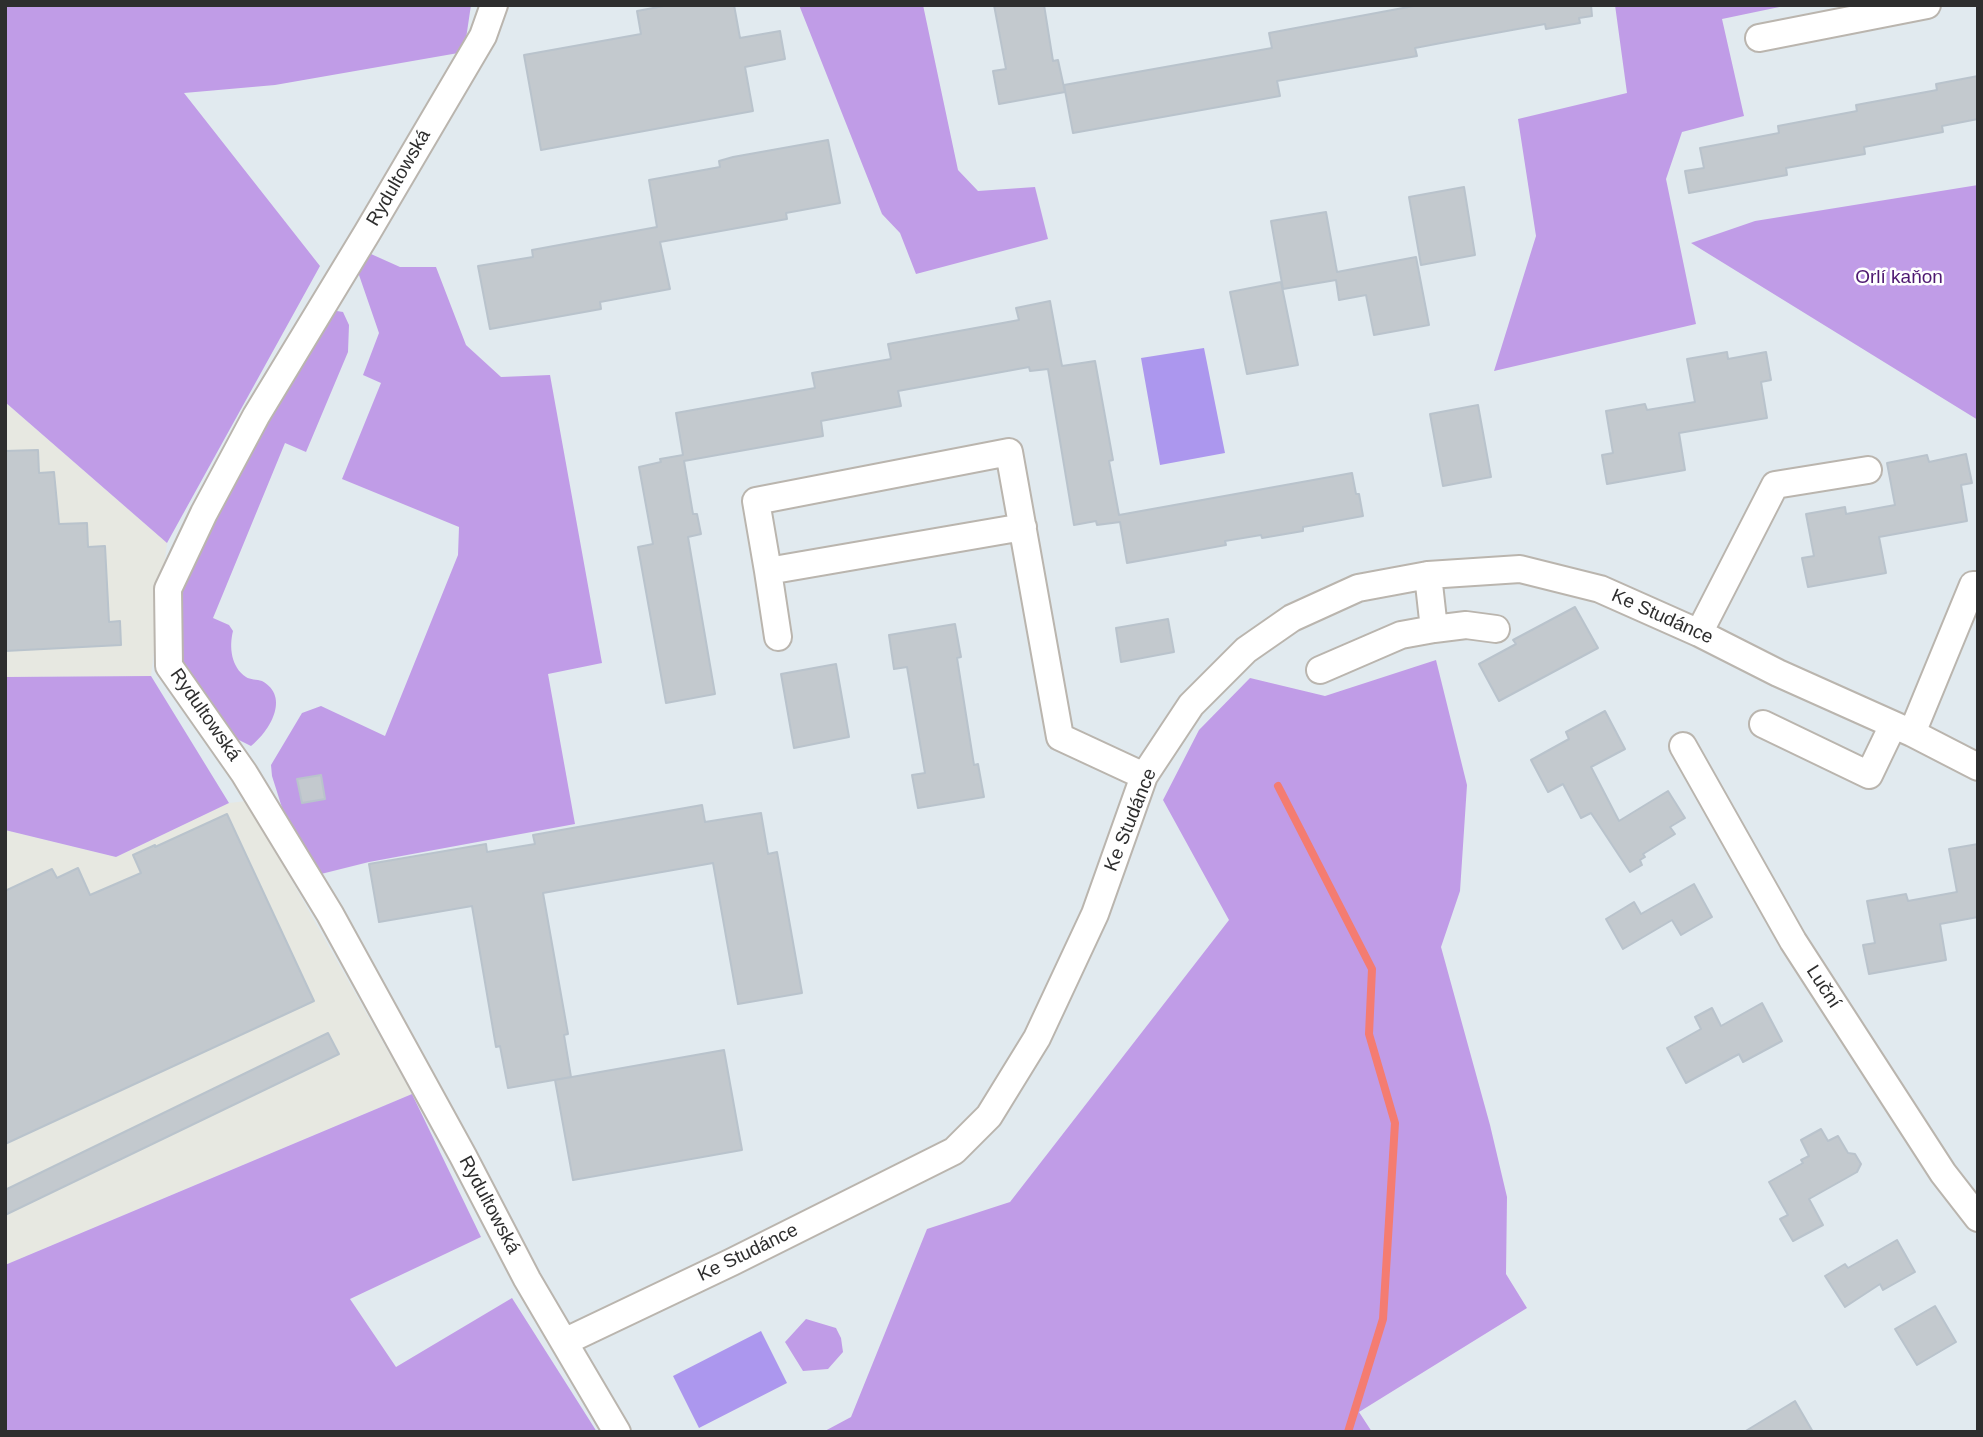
<!DOCTYPE html>
<meta charset="utf-8">
<style>
body{margin:0}
#map{position:relative;width:1983px;height:1437px;overflow:hidden;background:#e1eaef;font-family:Helvetica,sans-serif}
canvas{display:block}
.frame{position:absolute;inset:0;border:7px solid #2e2e2e;pointer-events:none}
</style>
<div id="map">
<canvas width="1983" height="1437"></canvas>
<div class="frame"></div>
</div>
<script>
const ctx = document.querySelector('canvas').getContext('2d');
ctx.lineJoin = 'round';
function paint(path, color) { ctx.fillStyle = color; ctx.fill(path, 'evenodd'); }
function stroke(path, color, width, dash) { ctx.strokeStyle = color; ctx.lineWidth = width; ctx.lineCap = dash ? 'butt' : 'round'; ctx.setLineDash(dash || []); ctx.stroke(path); }
function label(font, color, halo, rows, align = 'center') {
  ctx.font = font + ' Helvetica,sans-serif'; ctx.lineWidth = 5; ctx.setLineDash([]); ctx.textBaseline = 'middle'; ctx.strokeStyle = halo; ctx.fillStyle = color; for (const [text, x, y, turn = 0] of rows) {
    ctx.save(); ctx.translate(x, y); ctx.rotate((+turn || 0) * Math.PI / 180); ctx.textAlign = isNaN(turn) ? turn : align; if (halo) ctx.strokeText(text, 0, 0); ctx.fillText(text, 0, 0); ctx.restore();
  }
}
paint(new Path2D(`
 M5 402 167 543 151 676 5 677Z
 M247 801 412 1094 5 1265V830L116 857 229 803Z`), '#e7e8e1');
paint(new Path2D(`
 M5 5H471L464 52 275 85 184 93 320 266 167 543 5 402Z
 M799 5H923L958 170 978 191 1035 187 1048 239 916 274 900 233 882 214Z
 M1615 5H1789L1722 19 1744 116 1682 132 1666 179 1696 324 1494 371 1536 236 1518 119 1627 93Z
 M1978 185V420L1691 243 1755 221Z
 M371 254 400 267H436L466 345 501 377 550 375 602 663 548 674 575 824 369 862 317 875 284 814 272 776 271 765 302 713 321 706 385 736 458 555 459 527 342 479 381 383 363 375 379 333 359 275 360 264 365 255Z
 M331 310 343 312 349 325 348 352 306 452 285 443 213 618 229 625 233 631C229 647 231 667 246 677 250 680 257 679 262 681 291 697 269 732 251 746L237 739 217 719 182 665 179 583 321 316Z
 M1436 660 1467 785 1460 891 1441 947 1490 1125 1507 1197 1506 1274 1527 1308 1359 1412 1372 1432H823L851 1417 927 1229 1010 1202 1229 920 1163 800 1199 730 1250 678 1325 696Z
 M151 676 229 803 116 857 5 830V677Z
 M412 1094 481 1237 350 1299 396 1367 512 1298 597 1432H5V1265Z
 M806 1319 836 1328 841 1338 843 1352 828 1369 803 1371 785 1342Z`), '#c09ce7');
paint(new Path2D(`
 M1204 348 1225 453 1160 465 1141 358Z
 M761 1331 787 1383 699 1428 673 1376Z`), '#ac97ee');
stroke(new Path2D(`
 M1278 786 1372 969 1369 1034 1395 1123 1383 1319 1348 1432`), '#f47c71', 8);
const building = new Path2D(`
 M669 5H734L740 38 780 31 785 59 745 67 753 111 541 150 524 55 641 34 637 11Z
 M994 5H1044L1053 61 1058 60 1065 92 999 104 993 71 1006 69Z
 M1419 5H1591L1592 16 1579 18 1580 23 1546 29 1545 24 1441 43 1415 48 1417 56 1277 81 1280 96 1073 133 1064 85 1272 48 1269 33Z
 M1978 76V119L1942 126 1943 132 1864 147 1865 154 1786 168 1787 175 1689 193 1685 171 1704 168 1700 148 1779 133 1778 126 1857 111 1856 105 1937 90 1936 84Z
 M828 140 840 203 786 213 787 219 660 242 670 289 600 302 601 309 490 329 478 266 533 257 532 250 657 227 649 180 720 167 719 161 733 157Z
 M1464 187 1475 255 1421 265 1409 197Z
 M1326 212 1337 272 1416 257 1429 325 1374 335 1366 295 1339 300 1336 280 1283 289 1271 221Z
 M1281 282 1298 365 1247 374 1230 292Z
 M1050 301 1062 366 1095 361 1113 460 1109 461 1119 515 1352 473 1356 494H1359L1363 516 1303 527V531L1262 538 1261 535 1225 541 1226 545 1127 563 1120 522 1097 525 1096 521 1074 525 1048 369 1030 371 1029 367 898 391 901 406 821 421 823 436 684 461 693 514H697L701 534 688 537 715 694 666 703 638 547 653 544 639 467 661 462 660 459 683 455 676 413 815 388 812 373 891 359 888 344 1019 320 1016 308Z
 M1727 352 1728 359 1766 352 1771 380 1761 382 1767 418 1679 433 1685 470 1607 484 1602 455 1613 453 1606 411 1645 404 1647 410 1695 402 1687 359Z
 M1478 405 1491 477 1443 486 1430 414Z
 M38 450 39 473 54 472 59 524 87 523 88 547 105 546 109 622 120 621 121 645 5 651V451Z
 M1966 454 1972 483 1961 485 1967 521 1879 537 1886 573 1808 587 1802 558 1814 556 1806 514 1845 507 1846 514 1895 505 1887 463 1927 455 1929 462Z
 M1575 607 1598 648 1499 701 1479 664 1516 644 1513 640Z
 M1168 619 1174 652 1121 662 1116 628Z
 M955 624 961 657 957 658 974 765 978 764 984 797 918 808 912 775 925 773 907 667 894 669 889 635Z
 M836 664 849 737 794 748 781 674Z
 M1605 711 1625 749 1591 767 1619 821 1668 791 1685 818 1670 827 1675 834 1643 854 1645 857 1640 860 1642 865 1630 872 1591 813 1581 818 1563 784 1548 792 1531 760 1569 739 1566 732Z
 M321 775 325 799 302 803 297 779Z
 M702 805 705 822 761 813 768 854 777 852 802 993 738 1004 713 863 543 893 568 1034 564 1035 571 1077 508 1088 500 1046 496 1047 472 906 379 922 369 864 486 844 487 852 535 844 533 835Z
 M227 814 314 1001 5 1144V891L52 869 57 878 78 868 90 895 141 873 133 855 155 845V847Z
 M1978 844V917L1940 924 1946 960 1869 974 1863 945 1875 943 1867 901 1906 894 1908 901 1957 892 1949 849Z
 M1694 884 1712 917 1681 935 1672 920 1623 949 1606 919 1634 902 1641 914Z
 M1762 1003 1782 1041 1743 1062 1739 1054 1686 1083 1667 1048 1701 1029 1695 1017 1712 1008 1721 1026Z
 M328 1033 339 1054 5 1215V1190Z
 M724 1050 742 1150 573 1180 555 1080Z
 M1821 1129 1828 1141 1838 1136 1848 1153 1855 1154 1861 1164 1857 1172 1809 1199 1823 1225 1793 1241 1780 1219 1788 1215 1769 1182 1803 1163 1801 1160 1809 1156 1801 1140Z
 M1897 1240 1915 1272 1883 1290 1880 1284 1845 1307 1825 1276 1845 1264 1848 1268Z
 M1935 1306 1956 1342 1917 1365 1895 1329Z
 M1795 1401 1813 1432H1744Z`);
paint(building, '#c3c9ce');
stroke(building, '#b9c3cc', 2);
const minor = new Path2D(`
 M494 5 483 36 367 233 256 416 204 513 168 589 169 666 244 773 330 914 463 1156 527 1279 564 1342
 M1759 38 1927 5
 M1023 527 768 571 756 501 1009 452 1060 737 1144 776
 M768 571 778 637
 M1434 629 1466 625 1496 629
 M1699 633 1775 485 1868 470
 M1320 670 1401 635 1434 629 1428 575
 M1763 724 1869 775 1893 725
 M1912 733 1973 585H1978
 M1683 746 1793 941 1943 1173 1978 1218
 M617 1432 564 1342 732 1262 954 1151 989 1116 1037 1038 1095 914 1144 776 1191 705 1246 650 1292 618 1358 588 1428 575 1520 569 1600 589 1699 633 1778 673 1912 733 1978 767`);
stroke(minor, '#bab5ae', 30);
stroke(minor, '#fff', 26);
label('19px', '#2e2e2e', '#fff', [
 ["Rydultowská",399,178,-60],
 ["Ke Studánce",1662,617,24],
 ["Rydultowská",205,715,55],
 ["Ke Studánce",1131,820,-68],
 ["Luční",1823,987,57],
 ["Rydultowská",489,1205,62],
 ["Ke Studánce",748,1253,-26]
]);
label('19px', '#4e1871', '#fff', [
 ["Orlí kaňon",1899,278]
]);
</script>
